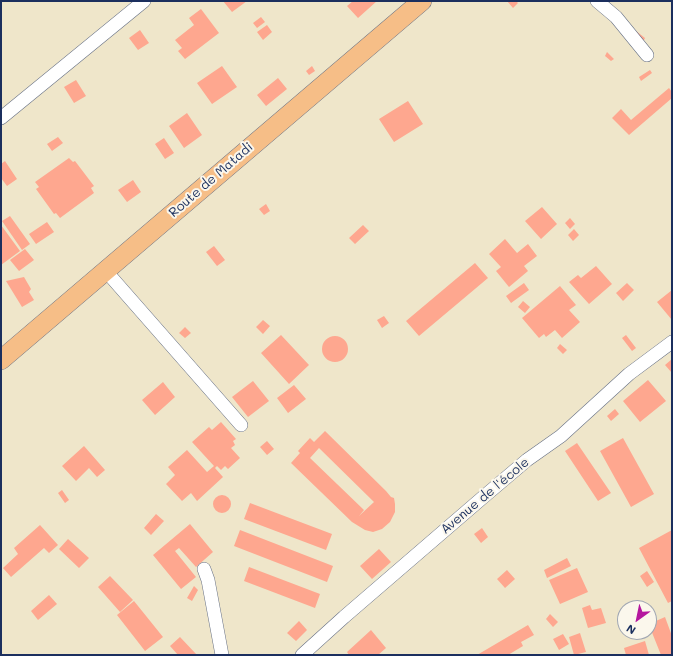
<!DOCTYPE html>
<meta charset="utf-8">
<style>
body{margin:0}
#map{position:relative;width:673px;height:656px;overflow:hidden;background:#efe6ca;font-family:Mali,sans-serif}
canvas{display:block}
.frame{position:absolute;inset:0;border:2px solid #1b2f5e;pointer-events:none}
.north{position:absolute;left:617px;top:600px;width:40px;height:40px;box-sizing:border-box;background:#fbf7ec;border:1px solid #a1a7b3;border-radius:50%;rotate:213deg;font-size:11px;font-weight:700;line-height:16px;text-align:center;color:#1b2f5e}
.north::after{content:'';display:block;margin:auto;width:14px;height:18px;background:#b5179e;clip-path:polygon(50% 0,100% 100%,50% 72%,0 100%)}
</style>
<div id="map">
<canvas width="673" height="656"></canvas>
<div class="frame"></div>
<div class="north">N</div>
</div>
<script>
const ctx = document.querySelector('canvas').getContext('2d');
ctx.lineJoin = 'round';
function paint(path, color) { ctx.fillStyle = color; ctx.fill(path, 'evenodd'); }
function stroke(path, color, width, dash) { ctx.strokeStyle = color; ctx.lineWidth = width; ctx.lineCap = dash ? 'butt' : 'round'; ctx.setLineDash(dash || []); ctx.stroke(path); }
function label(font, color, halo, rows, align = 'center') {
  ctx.font = font + ' Mali,sans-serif'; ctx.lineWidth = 4; ctx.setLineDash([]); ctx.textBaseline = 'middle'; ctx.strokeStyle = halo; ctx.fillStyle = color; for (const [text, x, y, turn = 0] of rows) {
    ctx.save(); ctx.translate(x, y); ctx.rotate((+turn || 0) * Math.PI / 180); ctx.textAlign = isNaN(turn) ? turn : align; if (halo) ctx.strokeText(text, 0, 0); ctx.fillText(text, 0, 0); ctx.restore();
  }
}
paint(new Path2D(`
 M223 1H247L232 12Z
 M353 1H377L358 18 347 6Z
 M507 1H516L518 3 513 8Z
 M201 9 219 33 185 59 178 51 182 48 175 40 194 25 189 18Z
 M261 17 265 22 257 28 253 23Z
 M267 25 272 32 263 40 257 32Z
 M140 30 149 43 138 50 129 38Z
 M636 31 645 38 643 42 633 35Z
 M607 52 614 59 611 61 605 56Z
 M222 66 237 87 212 104 197 83Z
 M312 66 315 71 309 75 306 71Z
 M650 70 652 73 641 81 639 77Z
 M278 78 287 89 266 106 257 95Z
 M76 80 86 96 74 103 64 87Z
 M669 88 672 92V98L629 135 612 118 621 109 631 120Z
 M408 101 423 124 394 142 379 119Z
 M187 113 202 135 184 148 169 126Z
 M58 137 63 143 52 151 47 144Z
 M164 138 174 153 165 159 155 144Z
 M69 158 73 162 75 161 94 186 91 188 94 193 60 218 56 213 54 214 36 189 39 187 35 182Z
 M5 161 17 179 7 186 1 178V164Z
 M133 180 141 192 127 202 118 190Z
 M266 204 270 211 264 215 259 209Z
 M542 207 557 224 541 239 525 221Z
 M10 216 30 244 22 250 2 221Z
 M570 218 575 224 570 229 565 223Z
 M47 222 54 232 36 244 29 234Z
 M1 225 20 251 1 265Z
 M363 225 369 231 355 244 349 238Z
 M574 229 579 235 573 241 568 235Z
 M505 239 517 253 528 244 537 256 524 266 528 271 509 287 496 271 501 267 489 254Z
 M214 246 225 260 217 266 206 252Z
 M25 249 34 260 19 271 10 260Z
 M475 263 488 278 419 336 406 321Z
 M596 266 612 284 589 304 569 282 578 275 581 278Z
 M24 277 31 289 29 292 34 300 22 307 6 281Z
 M524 283 529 290 511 303 506 296Z
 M627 283 634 290 623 301 616 293Z
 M560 286 576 305 569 310 580 322 562 338 555 330 546 337 544 334 539 338 522 318Z
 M672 290V320L657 302Z
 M523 301 530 307 525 313 518 307Z
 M384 316 389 323 382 328 377 320Z
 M263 320 270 326 263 334 256 327Z
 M185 327 191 333 185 338 179 333Z
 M281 335 309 365 289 384 261 353Z
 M626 335 636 348 632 351 622 338Z
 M322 349a13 13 0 1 1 26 0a13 13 0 1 1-26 0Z
 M560 344 567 350 563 354 557 348Z
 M672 359V373L665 365Z
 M648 380 666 401 640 422 623 401Z
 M253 381 269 401 248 417 232 397Z
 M163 382 175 397 155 415 142 400Z
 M294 385 306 399 288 413 277 398Z
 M615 409 619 414 611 421 607 416Z
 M221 422 236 439 233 441 235 445 231 448 240 458 228 469 225 466 221 470 217 466 215 468 223 477 197 501 191 493 182 501 166 484 175 475 168 467 187 450 207 472 214 466 192 442 209 427 212 430Z
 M325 431 386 491 391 497 394 498 395 504V512L390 522 382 529 373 532 365 530 352 522 291 463 300 453 298 451 310 438 314 442ZM319 448 374 502 359 516 364 510 310 458Z
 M623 438 654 494 631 507 600 451Z
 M267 441 274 449 267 455 260 447Z
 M577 443 611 493 598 501 565 451Z
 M84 446 105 470 97 477 89 468 76 481 62 466Z
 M62 490 69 500 65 503 58 493Z
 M213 504a9 9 0 1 1 18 0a9 9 0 1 1-18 0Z
 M250 503 332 534 326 550 244 519Z
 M156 514 164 521 151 535 144 528Z
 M190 524 213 552 196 567 179 548 175 551 196 577 181 589 153 555Z
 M40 525 58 545 49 553 44 548 11 577 3 568 18 554 14 548Z
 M482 528 488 537 481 543 474 534Z
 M240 530 333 566 327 582 234 546Z
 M672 530V601L668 603 639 548Z
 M68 539 89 558 79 568 59 549Z
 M379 549 391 562 372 579 360 566Z
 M567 558 571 566 547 578 544 570Z
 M249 567 320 594 315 608 244 581Z
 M577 568 588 592 560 604 549 580Z
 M507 570 515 579 505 588 497 579Z
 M647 571 654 582 647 587 640 576Z
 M110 576 133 600 120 612 98 587Z
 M194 586 198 590 192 601 187 598Z
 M49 595 57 604 38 620 31 611Z
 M134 601 163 637 145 651 117 615Z
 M590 605 592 610 601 608 606 623 588 628 582 608Z
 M550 614 558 622 553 627 546 619Z
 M665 617 672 636V655H661L649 625V624Z
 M299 621 307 630 296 641 287 633Z
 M528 625 534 635 521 642 523 646 508 655H477Z
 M371 630 386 648 378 655H349L347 652Z
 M580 633 586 652 574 655 569 637Z
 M563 634 569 644 559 650 553 639Z
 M180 637 197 655H178L170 646Z
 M645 641 649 655H626L624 648Z`), '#fea78f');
const minor = new Path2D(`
 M597 1 616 17 647 55
 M1 118 144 1
 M105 270 241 425
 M204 569 208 580 222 655
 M302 655 344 617 481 499 527 460 561 436 629 374 672 342`);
const highway = new Path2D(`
 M1 360 422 1`);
stroke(minor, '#656f84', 14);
stroke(highway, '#656f84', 20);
stroke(minor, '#fff', 13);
stroke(highway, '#f6be87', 19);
label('13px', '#1b2f5e', '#fbf7ec', [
 ["Route de Matadi",211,180,-41],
 ["Avenue de l'école",485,496,-40]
]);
</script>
